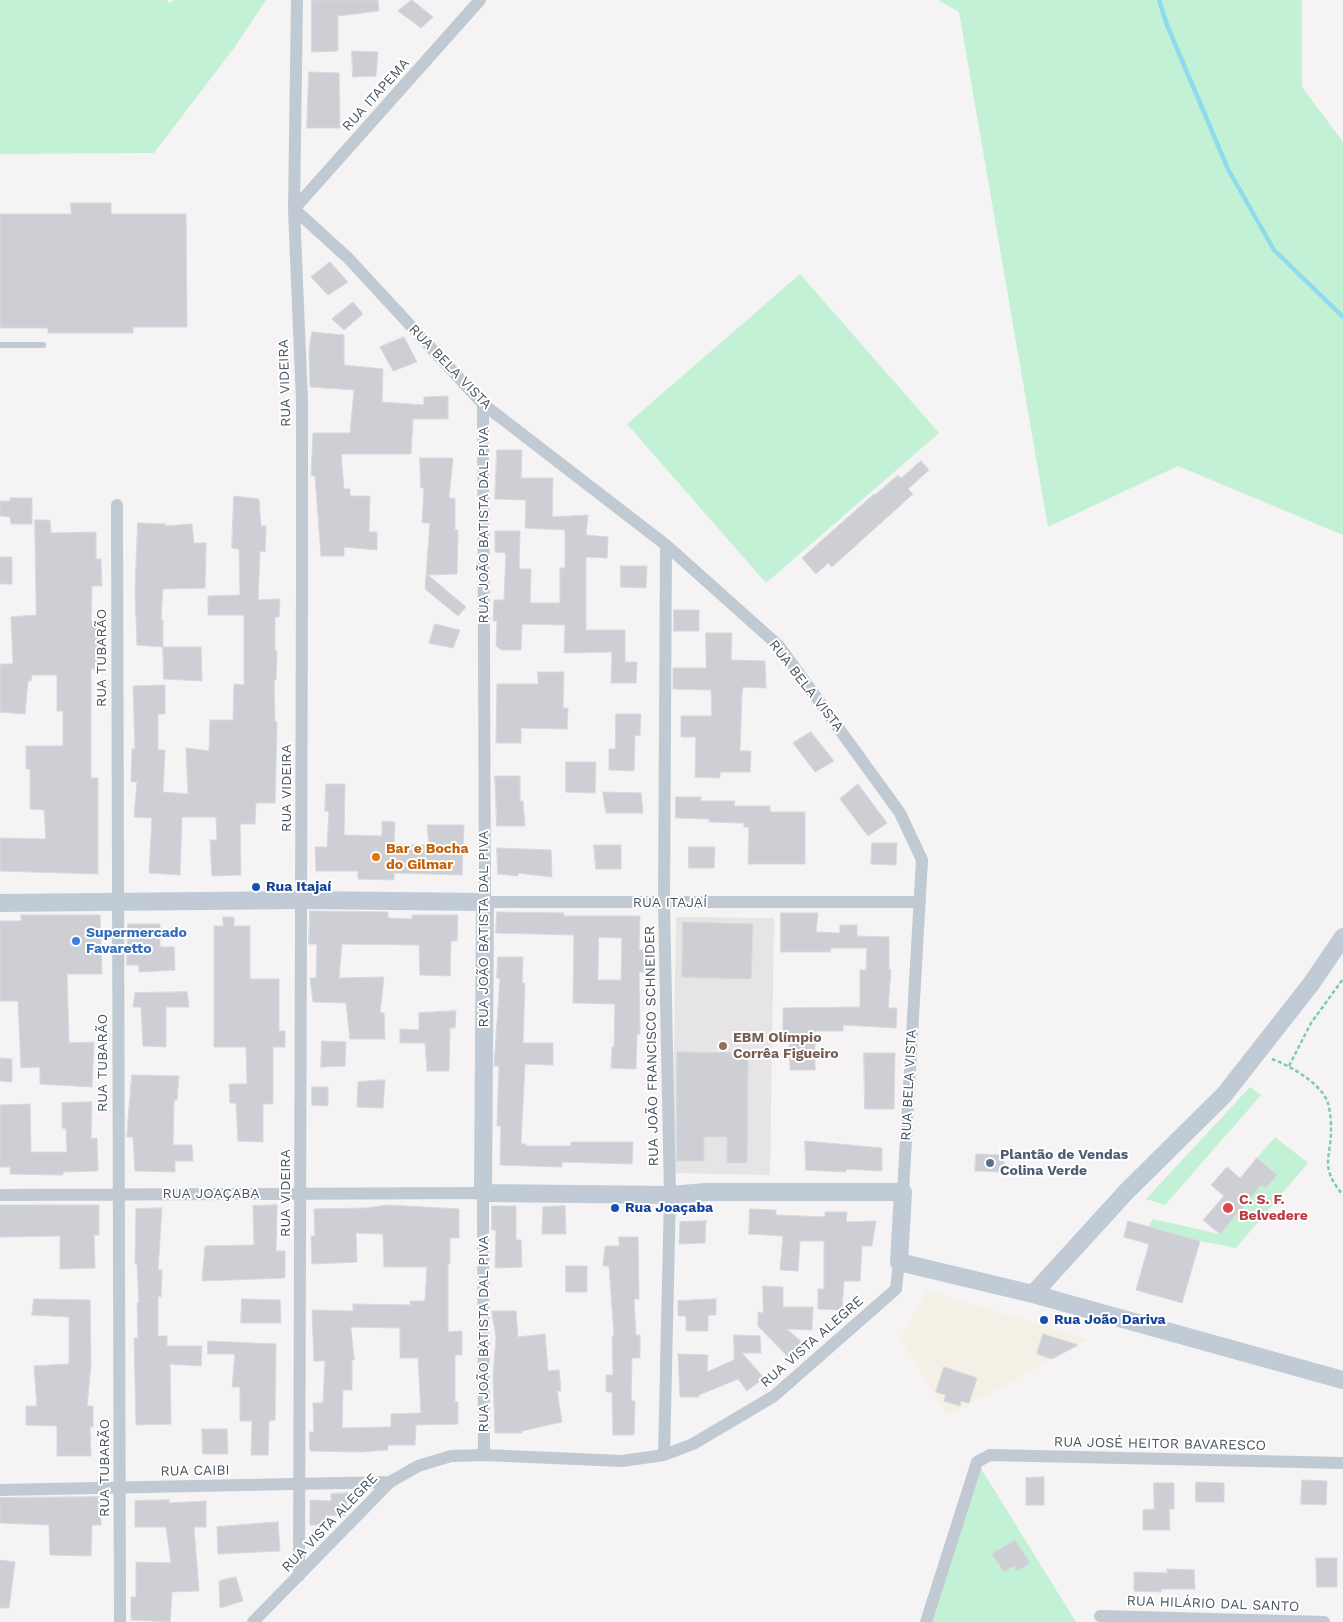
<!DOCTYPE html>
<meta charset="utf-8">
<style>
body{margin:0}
canvas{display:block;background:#f5f3f3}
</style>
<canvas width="1343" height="1622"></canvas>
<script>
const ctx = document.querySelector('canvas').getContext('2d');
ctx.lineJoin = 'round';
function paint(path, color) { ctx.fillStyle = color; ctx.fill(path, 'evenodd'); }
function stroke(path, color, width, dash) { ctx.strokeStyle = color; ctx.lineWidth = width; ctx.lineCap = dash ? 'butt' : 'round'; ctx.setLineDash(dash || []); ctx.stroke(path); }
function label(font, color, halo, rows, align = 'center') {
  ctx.font = font + ' "Work Sans",sans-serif'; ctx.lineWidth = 4; ctx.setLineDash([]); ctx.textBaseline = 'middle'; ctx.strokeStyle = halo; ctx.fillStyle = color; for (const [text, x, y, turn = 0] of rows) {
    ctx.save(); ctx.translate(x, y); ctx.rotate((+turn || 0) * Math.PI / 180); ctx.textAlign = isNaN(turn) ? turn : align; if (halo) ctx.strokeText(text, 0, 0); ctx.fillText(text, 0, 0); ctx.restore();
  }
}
paint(new Path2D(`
 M676 917 774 918 770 1175 672 1173Z`), '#e6e4e5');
paint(new Path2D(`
 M0 0H168V3L175 0H266L234 48 154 153 0 154Z
 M938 0H1302V87L1343 142V535L1178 466 1048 527 959 12Z
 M800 274 939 433 766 583 627 424Z
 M1250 1087 1261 1095 1165 1205 1146 1199Z
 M1275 1137 1308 1163 1236 1248 1200 1241 1148 1226 1153 1219 1220 1234 1261 1185 1266 1188 1277 1175 1257 1158Z
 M977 1462 1076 1622H926Z`), '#c3f1d5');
paint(new Path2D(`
 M927 1291 1089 1339 948 1416 900 1338Z`), '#f5f0e5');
stroke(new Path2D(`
 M1159 0 1167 25 1228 169 1274 250 1343 317`), '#90daee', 4.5);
const building = new Path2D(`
 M312 0H378L379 11 338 16V51L312 52Z
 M412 0 433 17 421 28 398 11Z
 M352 51 378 52 376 76 353 77Z
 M309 72 339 73 340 128H307Z
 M71 203H111V214H186L187 327H133V333H48V328H0V214H71Z
 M330 262 348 282 328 295 311 277Z
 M353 302 363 314 344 330 332 319Z
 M312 332 344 335V365L383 369 382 402 424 405V397L448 396V419H413L411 454H341L344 489H350V496H370L369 532H377V550L344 547V556H321L315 476H311L313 433H350L354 390 310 387 309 351Z
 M404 337 417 362 393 371 380 347Z
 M497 450H522L521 478H553L552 517 588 515 586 535 608 537 607 558 586 557V630H625V662H637L636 683H611L612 652 564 653 565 625 522 624 521 650H501L496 646 497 621H493L494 600H504L506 553 495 552V531H520L519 569H531L530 603H560V568H565V530L525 528 526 500 495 499Z
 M420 458H453L449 498H455V530H458L457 574 428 575 466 607 458 616 425 589 430 523H422L424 488H421Z
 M921 461 929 470 908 489 913 494 832 567 828 563 816 574 802 558 874 494 875 495 898 475 901 478Z
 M234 496 259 499 261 526H266L265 552 260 551 258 600 280 599 279 617H275V651H277L276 680H274L275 722H277L275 803H256L255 824H240L241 875 212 876 210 840H217L216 817H182L180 875 149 873 152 818 134 817 137 782H131L132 749H135L133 686 165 685V714H158V750H165L163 792 188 794 186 748 209 751 210 720H233L234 684 244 685V615H208V596L240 595 239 549 232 548Z
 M10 498H32V524H11L10 517 0 516V501H10Z
 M35 520H50L51 533 96 532V559H101L102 586H92L91 621H98L99 645 97 669H91V778H98V874L0 871V838L46 839 44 810 30 809V769H26V746H63V711H57V675H32L31 681H28L25 714 0 712V664H13L11 617 36 615Z
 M138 523 166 524V526L192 524 194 543H206L205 588 163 589 161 620H163V647L137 645 135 592Z
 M0 557H12V584H0Z
 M621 566H647L646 588 621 587Z
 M674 610H699V631H674Z
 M435 624 460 630 453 648 429 643Z
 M706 633H732L731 660 765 661 766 688 743 687 742 694 740 751H751L750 772H720V778L695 777 696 737H681V716H712L711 690 673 689V668H706Z
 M163 647H201L202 681 164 679Z
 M538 672H564L563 708H568L567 729 521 728V743H496L497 684H538Z
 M616 714H641L640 736 635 735 634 771 609 770V749H615Z
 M811 732 834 761 815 772 793 743Z
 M566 762H596L595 793 566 792Z
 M495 776H520V801H523L525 826H497Z
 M326 784H345L344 835 382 836V821L395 822 394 844 429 845 427 825H464L462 875 394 873V880L358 879V871H316L315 847H327L329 811H325Z
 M858 784 887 823 868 836 840 799Z
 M603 792 641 793 643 813H606Z
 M676 797H701V801H735L734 806H770V812H805V864H748L749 827H744V823L709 822V819L676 818Z
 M872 843H897L896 865 871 864Z
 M594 845H621V869H596Z
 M689 847H715L714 868H689Z
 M497 848 551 850 552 877 518 873V876L498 874Z
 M310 911 388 912V918L412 919V915H458L457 941H451L450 976 420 975 419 945 342 944 339 978 384 977 380 1013H384L385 1039H350L346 1003 313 1002 310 978H316L317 944H309Z
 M497 912 564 913V916H640L639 950H647V972H639L640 1034H637L636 1069 611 1068 612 1047H614L615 1004 573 1003 574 935 496 933ZM599 937 622 938 621 980H598Z
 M781 913H818L816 932 840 933V925H857V936L889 937V970H891L888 1008H897L896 1028 843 1025V1031H815V1070H790L789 1037H783V1008L860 1007V970H866L867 948H831L830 952H781Z
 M21 915H100L102 974H67L69 1043 94 1042 92 1087 40 1084V1067L21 1068 18 1001H0V921H21Z
 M223 917H234V926H250V979H279V1031H285V1047H273V1104H263V1142L238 1141 236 1103H230L229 1084H247L246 1047H214V926H223Z
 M683 922 753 924 751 979 682 977Z
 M128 924H160V947H174L175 970 139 972V965H127Z
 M498 957H523L522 983H525L523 1043H553V1065L525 1064 521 1144H526V1146H571V1142H633L632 1164 562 1162V1167L500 1165 501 1126H497L499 1066H494L500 978H497Z
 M187 992 189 1007H166V1047L143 1046 141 1007H133L135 993Z
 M456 1011 455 1028H450L449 1071H427L425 1043H400V1029L419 1030V1013Z
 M322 1041 346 1042 345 1066 321 1067Z
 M677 1052 748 1053 747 1163H727V1137H704V1161H677Z
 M864 1053H895L894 1109H865Z
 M0 1058 12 1059V1082L0 1081Z
 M132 1075 179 1076 177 1100H174L173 1145H192L193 1161H175V1172L135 1171 133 1137H127Z
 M385 1080 383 1108 357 1107 358 1082Z
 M312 1087H328V1106L312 1105Z
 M92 1102 91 1139 97 1138 98 1171 63 1172V1175L10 1174V1167H0V1105L30 1104 31 1152H67L66 1129 62 1128V1103Z
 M805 1141 882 1148V1171L846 1169V1172L806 1170Z
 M976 1154 1004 1155V1172L975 1171Z
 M1257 1158 1277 1175 1266 1188 1261 1185 1220 1234 1203 1220 1224 1196 1211 1185 1227 1167 1240 1178Z
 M0 1205H99V1235H94L95 1268 60 1269V1236L0 1237Z
 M277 1205 276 1251H285V1278L202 1281 205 1246 254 1245 253 1206Z
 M388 1205 459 1209V1238H450V1264H448V1332L462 1331V1355H455V1402H458V1424L416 1425 415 1445H388V1450L360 1452 310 1451 309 1432H314L313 1403H323L325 1361H314L312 1310 353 1311V1304L410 1305V1301H425L427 1267H384L383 1234 356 1233 357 1262 312 1264 311 1236H315L314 1209 365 1208ZM351 1327 400 1328V1358H418L421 1413 391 1414V1427L342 1428 343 1390H352V1360H354Z
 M492 1206H516V1240H521L522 1267 495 1268 496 1230H492Z
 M565 1206 566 1234H542L543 1207Z
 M162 1208 158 1270H162L161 1297 158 1296V1336H167V1346H202L201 1366 170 1364 171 1424 136 1425 134 1338H138L137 1303H139L137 1264H135L136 1209Z
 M750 1209 776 1210V1215L825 1217V1212H847L846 1222 876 1221 872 1246H862L860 1281H844L842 1310 818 1309V1289H824V1241H800L798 1271 780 1270 783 1236 749 1234Z
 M706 1221 705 1243 679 1244 680 1222Z
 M1128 1221 1200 1241 1182 1303 1136 1290 1149 1244 1124 1237Z
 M619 1237H638L639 1299H634L636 1335H640V1358H632L631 1401H635L634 1435H613L612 1392H606V1375H613L612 1336H614L609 1266H603L605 1246H619Z
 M566 1266H587V1292H566Z
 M763 1286 783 1287V1307H813L812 1330 787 1329 804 1344 789 1358 758 1326V1312L763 1313Z
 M34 1299 90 1300 91 1364 87 1406H93V1427H90L91 1456H57V1426L26 1425V1406H37L34 1366 69 1364V1317L32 1315Z
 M242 1299 280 1300 281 1323H241Z
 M716 1299V1315H708V1331H686V1316H678V1301Z
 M492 1311H516L518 1337 545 1334 548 1371 559 1370 561 1391H557L562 1422 522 1431V1433H495L493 1377 496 1338Z
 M1043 1334 1078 1345 1052 1359 1037 1354Z
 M734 1335 760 1336 761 1353H742L764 1378 747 1391 738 1379 699 1395V1397H680L678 1354 708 1355 707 1372 734 1360Z
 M208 1341 276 1344 275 1420 269 1421 268 1455H251L252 1421H240V1387H232L235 1354H208Z
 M944 1367 977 1378 969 1403 961 1401 960 1406 944 1401 946 1395 936 1392Z
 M202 1429H227L228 1454H203Z
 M1044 1477V1505H1026V1478Z
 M1302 1480 1327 1481 1326 1505 1301 1504Z
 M1196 1482 1224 1483V1502H1196Z
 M1154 1483H1174V1509H1169L1170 1530H1143V1510L1154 1509Z
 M348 1493 345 1516 326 1515V1525H310V1500L331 1501V1494Z
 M100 1497 101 1525H92L91 1556 50 1555 49 1525 0 1523V1498Z
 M169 1500V1503L206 1501V1527H194L199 1591 172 1592 170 1622 131 1620V1597H136V1562L171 1563 166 1527H135V1501Z
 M278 1522 280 1551 218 1554 217 1527Z
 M1015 1540 1030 1563 1017 1571 1014 1566 1004 1572 992 1554Z
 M1316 1558H1337V1587H1317Z
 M0 1560 15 1562 9 1608H0Z
 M1167 1569 1194 1570 1195 1589H1161V1592L1134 1591V1572L1167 1573Z
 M236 1577 243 1601 220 1608 219 1581Z`);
paint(building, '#cdcfd5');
stroke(building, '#d7d9de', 1);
stroke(new Path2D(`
 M1272 1059C1289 1065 1322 1084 1328 1103 1330 1110 1331 1120 1331 1126 1332 1158 1318 1165 1343 1195
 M1289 1066 1311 1023 1343 979`), '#7ad0a6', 2.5, [4, 2.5]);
stroke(new Path2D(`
 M0 345H43`), '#c1cad2', 6);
stroke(new Path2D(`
 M297 0 294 209 302 402V580L299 1576
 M480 0 294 209 348 258 483 404 666 545 779 646 900 813 922 860 903 1192
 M483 404 485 902H920
 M117 505 120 1622
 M0 1195 483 1193 484 1455
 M664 1455 670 1195 664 903 666 545
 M0 1490 390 1482
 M1100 1616 1324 1622
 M253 1622 390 1482 418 1466 451 1456 484 1455 622 1461 664 1455 693 1444 774 1396 896 1289 899 1262
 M926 1622 977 1462 990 1455 1343 1463`), '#c1cad2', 12);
stroke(new Path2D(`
 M0 903 302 900 485 902 483 1193 670 1195 706 1192H903L899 1262 1033 1294 1343 1380
 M1033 1294 1126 1192 1224 1095 1311 984 1343 937`), '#c1cbd6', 18);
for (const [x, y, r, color] of [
 [376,857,5,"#e8710a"],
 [256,887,5,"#1a4fb4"],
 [76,941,5,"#3f7fe0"],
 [723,1046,5,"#8d6e63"],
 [990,1163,5,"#5c6f8a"],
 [615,1208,5,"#1a4fb4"],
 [1228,1208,6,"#e0444e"],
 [1044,1320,5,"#1a4fb4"]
]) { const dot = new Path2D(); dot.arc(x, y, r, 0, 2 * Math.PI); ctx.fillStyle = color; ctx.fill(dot); stroke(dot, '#fff', 2); }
label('14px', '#4a5661', '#fff', [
 ["RUA ITAPEMA",376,95,-48],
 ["RUA BELA VISTA",450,367,46],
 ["RUA VIDEIRA",285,383,-92],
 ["RUA JOÃO BATISTA DAL PIVA",484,525,-90],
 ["RUA TUBARÃO",102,658,-90],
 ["RUA BELA VISTA",806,686,52],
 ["RUA VIDEIRA",287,788,-90],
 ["RUA ITAJAÍ",670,903],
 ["RUA JOÃO BATISTA DAL PIVA",484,929,-90],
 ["RUA JOÃO FRANCISCO SCHNEIDER",652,1046,-91],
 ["RUA TUBARÃO",103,1063,-90],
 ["RUA BELA VISTA",909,1085,-87],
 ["RUA VIDEIRA",286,1193,-90],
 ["RUA JOAÇABA",211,1194],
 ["RUA JOÃO BATISTA DAL PIVA",484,1334,-90],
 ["RUA VISTA ALEGRE",812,1342,-41],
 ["RUA JOSÉ HEITOR BAVARESCO",1160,1444,1],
 ["RUA TUBARÃO",105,1468,-90],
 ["RUA CAIBI",195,1471,-1],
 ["RUA VISTA ALEGRE",330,1523,-46],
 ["RUA HILÁRIO DAL SANTO",1213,1604,2]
]);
label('bold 14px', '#c56008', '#fff', [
 ["Bar e Bocha",386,849],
 ["do Gilmar",386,865]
], 'left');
label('bold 14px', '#164399', '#fff', [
 ["Rua Itajaí",266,887],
 ["Rua Joaçaba",625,1208],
 ["Rua João Dariva",1054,1320]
], 'left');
label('bold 14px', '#366cbe', '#fff', [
 ["Supermercado",86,933],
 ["Favaretto",86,949]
], 'left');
label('bold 14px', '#785e54', '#fff', [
 ["EBM Olímpio",733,1038],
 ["Corrêa Figueiro",733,1054]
], 'left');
label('bold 14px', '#4e5e75', '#fff', [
 ["Plantão de Vendas",1000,1155],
 ["Colina Verde",1000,1171]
], 'left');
label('bold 14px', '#be3a42', '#fff', [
 ["C. S. F.",1239,1200],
 ["Belvedere",1239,1216]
], 'left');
</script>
